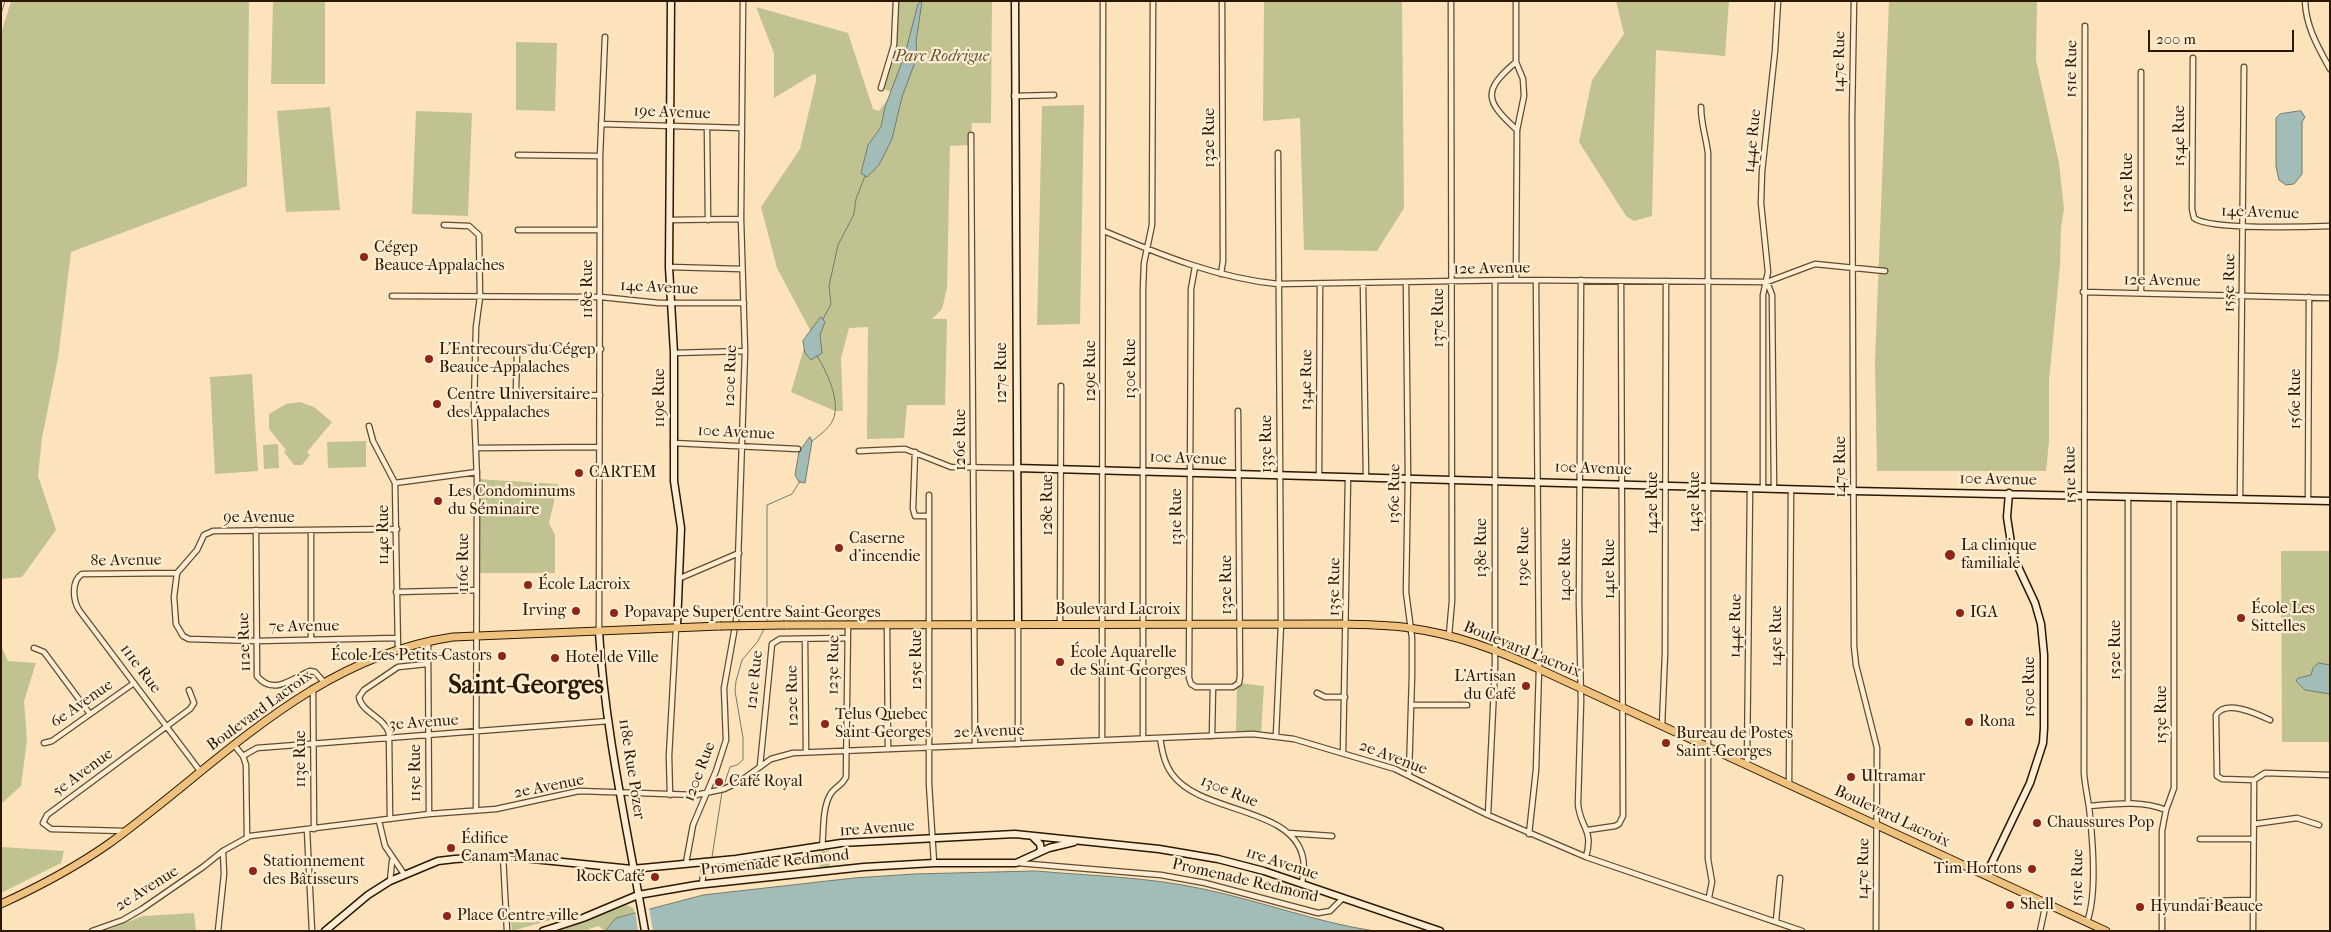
<!DOCTYPE html>
<meta charset="utf-8">
<style>
body{margin:0}
#map{position:relative;width:2331px;height:932px;overflow:hidden;background:#fde3bb;font-family:"IM FELL French Canon",serif}
canvas{display:block}
.frame{position:absolute;inset:0;border:2px solid #2a1801;pointer-events:none}
.scale{position:absolute;left:2148px;top:30px;width:146px;height:22px;box-sizing:border-box;border:2px solid #2a1801;border-top:0;padding-left:6px;font-size:15px;line-height:18px;white-space:nowrap;color:#2a1801;-webkit-text-stroke:4px #feedd3;paint-order:stroke}
</style>
<div id="map">
<canvas width="2331" height="932"></canvas>
<div class="frame"></div>
<div class="scale">200 m</div>
</div>
<script>
const ctx = document.querySelector('canvas').getContext('2d');
ctx.lineJoin = 'round';
function paint(path, color) { ctx.fillStyle = color; ctx.fill(path, 'evenodd'); }
function stroke(path, color, width, dash) { ctx.strokeStyle = color; ctx.lineWidth = width; ctx.lineCap = dash ? 'butt' : 'round'; ctx.setLineDash(dash || []); ctx.stroke(path); }
function label(font, color, halo, rows, align = 'center') {
  ctx.font = font + ' "IM FELL French Canon",serif'; ctx.lineWidth = 4.5; ctx.setLineDash([]); ctx.textBaseline = 'middle'; ctx.strokeStyle = halo; ctx.fillStyle = color; for (const [text, x, y, turn = 0] of rows) {
    ctx.save(); ctx.translate(x, y); ctx.rotate((+turn || 0) * Math.PI / 180); ctx.textAlign = isNaN(turn) ? turn : align; if (halo) ctx.strokeText(text, 0, 0); ctx.fillText(text, 0, 0); ctx.restore();
  }
}
paint(new Path2D(`
 M11 1H249L247 186 71 252 58 358 42 438 38 476 56 530 22 577 1 579V34Z
 M273 1H325V84H271Z
 M896 1H992L991 123H972L970 145 950 146 947 288 942 309 932 319H947L945 405H907L904 438 867 439 868 327 849 328 841 358 843 411H835L791 392 804 348 822 353 820 335 822 317 808 337 810 330 777 268 761 207 800 149 816 81V74L812 75 774 98V53L756 7 848 33 873 109 879 111 890 96 881 127 868 145 861 173 879 165 892 139 902 96 881 88 892 54Z
 M1264 1H1402L1404 208 1377 251 1304 250 1300 118 1263 121Z
 M1616 1H1729L1725 56 1656 50 1652 216 1634 221 1626 216 1579 142 1592 80 1624 34Z
 M1889 1H2037L2036 60 2059 163 2064 209 2061 228 2060 265 2049 381V442L2046 471H1877L1875 361Z
 M516 42 557 43 555 111 516 110Z
 M1084 105 1080 324 1037 325 1042 106Z
 M330 107 340 210 286 212 277 111Z
 M416 111 472 113 468 216 412 214Z
 M252 374 258 471 215 474 210 377Z
 M300 402 314 407 332 422 307 452 310 455 302 465H294L284 452 286 450 269 429V414L286 404Z
 M366 441V467L328 468 327 442Z
 M278 444 279 468 264 469 263 445Z
 M477 479 558 484 549 523 555 535V573H476Z
 M2281 551H2330V742H2282Z
 M1 646 8 661 36 663 24 701 27 740 21 786 1 804Z
 M1239 683 1264 686 1261 734 1236 735 1237 686Z
 M1 847 64 851 61 863 1 893Z
 M829 850 830 871 820 872 818 852Z
 M626 905 633 908 635 913 616 918 605 931 598 926 584 931H558Z
 M194 913 196 931H104L143 916Z
 M510 913 561 917 512 931Z`), '#c0c38f');
const water = new Path2D(`
 M922 2 916 41 917 57 902 97 892 139 879 165 867 177 861 173 868 145 881 127 885 107 905 54 918 4Z
 M2301 111 2305 117 2302 122V174L2294 184 2286 185 2279 180 2276 166V118L2280 114Z
 M821 317 825 322 820 335 822 353 811 360 805 353 803 341Z
 M810 437 812 441 805 483 799 482 795 475 799 452Z
 M2319 663 2330 665V694L2305 690 2296 681 2298 678 2311 675 2313 668Z
 M1036 871C1092 876 1149 877 1203 889 1261 901 1315 922 1374 931H605L616 918 703 895 854 878 914 874Z`);
paint(water, '#a2bdb8');
stroke(water, '#727b6f', 1);
paint(new Path2D(`
 M649 907 653 931H638L635 910Z`), '#fde3bb');
stroke(new Path2D(`
 M1 14 5 1
 M823 319 831 304 829 286 838 245 854 214 856 199 865 176
 M811 442C819 435 828 430 833 420 841 401 827 372 817 356
 M767 622V505L792 494 800 481
 M723 788 730 767 737 765 743 760V738L735 691 736 681 742 660 758 641 764 629
 M712 857 722 792`), '#727b6f', 1);
const street = new Path2D(`
 M1516 1V62L1523 79 1524 96 1517 130 1516 280
 M1854 1 1852 118 1854 646 1856 665 1877 748 1876 931
 M2305 1C2306 27 2318 47 2330 69
 M2085 26 2084 773C2085 788 2089 802 2090 816 2093 845 2097 895 2087 922
 M2193 58 2192 209 2194 218C2209 230 2306 227 2330 226
 M1516 62C1482 91 1485 101 1517 130
 M881 88 894 45 896 1
 M1014 96 1054 95
 M1701 107C1701 124 1706 137 1708 153V859L1712 882 1709 897
 M601 124 742 128
 M707 127 708 220
 M971 135 975 745
 M518 155 600 156
 M670 220 741 219
 M444 225 469 226 479 235 480 297 476 327 474 405 477 479 476 810
 M518 230H600
 M1104 231C1161 255 1217 278 1278 284L1516 280 1767 282 1815 264 1885 271
 M669 267 741 269
 M1195 267 1191 289 1189 678 1191 684 1196 687H1233L1239 683 1240 676 1238 411
 M1221 274 1223 261 1222 1
 M1581 280 1579 601 1581 701 1578 804C1580 828 1594 829 1586 857
 M1767 282 1772 295 1774 489
 M1406 283 1408 478 1406 592 1412 638V675L1409 775
 M1363 284 1366 477
 M2083 292 2330 298
 M2141 293V72
 M392 296 601 297 659 303H744
 M674 353 745 351
 M600 395 525 396 516 389 517 354 523 348 601 349
 M369 426 373 441 395 483 398 650
 M673 443 798 449
 M476 448 599 447
 M859 451 905 449 951 467 1016 468
 M915 452 913 509 915 516H929
 M1319 476 1320 284
 M395 483 477 472
 M1763 488V295L1768 272 1761 203 1762 172 1775 51 1778 1
 M929 495V784L934 863
 M2128 496V803
 M2240 499 2244 67
 M2308 500 2309 297
 M256 530 257 676C273 696 291 679 310 671L315 672 323 681
 M177 573 82 574C71 581 73 600 79 610L200 771
 M678 579 739 553
 M396 592 476 590
 M887 624 888 749
 M1060 624 1061 386
 M599 632 600 156 605 37
 M1449 635 1452 601 1451 1
 M397 638 256 641 189 639 183 636 176 624 174 597 177 573 197 550 204 535 213 531 397 529
 M805 639 806 752
 M311 640V530
 M428 642 429 814
 M34 648 44 652 90 714
 M313 688 314 829
 M1317 693 1325 697H1345
 M1412 705H1467
 M1662 726 1665 653 1666 281
 M1276 735 1281 624 1278 153
 M1212 736 1213 687
 M1143 738V289L1144 263 1152 225 1153 1
 M1160 738C1162 750 1164 763 1172 774 1200 814 1293 806 1303 858 1305 867 1303 875 1302 884
 M1102 740 1103 1
 M44 743 52 741 134 683
 M1018 744V624
 M234 745 243 756 246 765 247 837
 M1343 753 1348 477
 M243 756 257 748 609 721
 M1747 764 1750 488
 M760 766 772 644 780 639 847 638
 M2254 780 2222 779 2217 776 2216 715C2226 699 2257 714 2270 720
 M2254 780 2265 773 2330 775
 M1789 783 1791 489
 M670 795 669 756 676 628
 M2089 806C2114 804 2141 800 2166 810
 M1488 815 1495 667V281
 M390 819 389 733C384 717 361 712 359 697L364 690 398 667 427 664
 M379 821 385 846 404 874
 M2254 824 2297 818 2319 825
 M307 830 312 931
 M1588 830 1615 826 1619 824 1623 816 1621 281
 M124 831 51 829 43 823 47 815 190 709 194 703 189 690
 M1288 833 1332 836
 M1529 834 1536 770 1539 669 1536 281
 M2200 839H2253
 M822 847C824 831 822 809 830 795 834 787 842 786 846 777L848 624
 M503 856 507 931
 M686 863 693 825 716 771 726 740 724 688 736 621 745 351 741 219 743 1
 M1018 863 1161 875 1205 883 1318 913 1330 911 1342 899
 M390 881 392 861
 M702 884 705 861
 M2200 901 2253 900
 M1776 921 1780 878
 M92 931 123 920 142 909 203 867 223 851 250 836 429 814 496 809 579 791 696 795 724 789 739 782 771 759 793 753 1253 734 1294 739 1395 769 1488 815 1586 857 1802 931
 M218 931 224 874 223 851
 M2040 931 2046 903
 M2162 931V831L2166 810 2174 788V498
 M2253 931 2254 780`);
const secondary = new Path2D(`
 M671 1 669 267 674 353V481L681 528 677 626
 M1015 1 1018 624
 M1016 468 1853 491 2330 501
 M599 632C605 732 628 832 645 931
 M1032 836 1040 844 1041 850 1038 853
 M1986 875 2030 783 2043 743 2044 728V655L2041 624 2035 603 2013 556 2007 517 2009 493
 M325 931 368 895 390 881 438 861 455 859 503 856 632 869 736 859 841 843 1015 834 1159 849 1218 859 1264 871 1440 931
 M543 931 583 918 638 895 696 885 864 867 934 863H1016L1049 848 1074 842`);
const primary = new Path2D(`
 M785 625 1347 624C1368 625 1389 625 1409 628 1455 634 1497 650 1539 669L2106 931
 M1 904C38 887 74 868 107 845 217 766 312 657 453 637L720 626`);
stroke(street, '#5f4b30', 7);
stroke(secondary, '#2a1801', 9);
stroke(primary, '#2a1801', 9);
stroke(street, '#feedd3', 4.5);
stroke(secondary, '#feedd3', 6);
stroke(primary, '#eec27e', 7);
const primaryBridge = new Path2D(`
 M720 626 785 625`);
stroke(primaryBridge, '#2a1801', 9, []);
stroke(primaryBridge, '#eec27e', 7);
for (const [x, y, r, color] of [
 [364,257,5,"#8f2418"],
 [429,359,5,"#8f2418"],
 [437,404,5,"#8f2418"],
 [579,473,5,"#8f2418"],
 [438,501,5,"#8f2418"],
 [839,548,5,"#8f2418"],
 [1950,555,6,"#8f2418"],
 [528,585,5,"#8f2418"],
 [576,611,5,"#8f2418"],
 [614,613,5,"#8f2418"],
 [1960,613,5,"#8f2418"],
 [2241,618,5,"#8f2418"],
 [502,656,5,"#8f2418"],
 [555,658,5,"#8f2418"],
 [1060,662,5,"#8f2418"],
 [1526,686,5,"#8f2418"],
 [1969,722,5,"#8f2418"],
 [825,724,5,"#8f2418"],
 [1666,743,5,"#8f2418"],
 [1851,777,5,"#8f2418"],
 [719,782,5,"#8f2418"],
 [2037,823,5,"#8f2418"],
 [451,848,5,"#8f2418"],
 [2032,869,5,"#8f2418"],
 [253,871,5,"#8f2418"],
 [655,877,5,"#8f2418"],
 [2010,905,5,"#8f2418"],
 [2140,907,5,"#8f2418"],
 [447,916,5,"#8f2418"]
]) { const dot = new Path2D(); dot.arc(x, y, r, 0, 2 * Math.PI); ctx.fillStyle = color; ctx.fill(dot); stroke(dot, '#feedd3', 2); }
label('italic 16px', '#5e5433', '#feedd3', [
 ["Parc Rodrigue",942,57]
]);
label('16px', '#2a1801', '#feedd3', [
 ["147e Rue",1840,62,-89],
 ["151e Rue",2072,69,-89],
 ["19e Avenue",672,113,2],
 ["154e Rue",2180,136,-90],
 ["132e Rue",1210,138,-90],
 ["144e Rue",1753,141,-84],
 ["152e Rue",2128,183,-90],
 ["14e Avenue",2260,213,2],
 ["12e Avenue",1492,269,-1],
 ["12e Avenue",2162,281,1],
 ["155e Rue",2230,283,-89],
 ["14e Avenue",659,288,3],
 ["118e Rue",588,289,-90],
 ["137e Rue",1439,318,-90],
 ["130e Rue",1131,369,-90],
 ["129e Rue",1091,371,-90],
 ["127e Rue",1002,373,-90],
 ["120e Rue",731,376,-88],
 ["134e Rue",1307,380,-89],
 ["119e Rue",660,398,-90],
 ["156e Rue",2296,399,-90],
 ["10e Avenue",736,433,3],
 ["126e Rue",961,440,-90],
 ["133e Rue",1267,444,-90],
 ["10e Avenue",1188,459,2],
 ["147e Rue",1841,467,-90],
 ["10e Avenue",1593,469,2],
 ["151e Rue",2071,475,-91],
 ["10e Avenue",1998,480,1],
 ["136e Rue",1395,494,-89],
 ["143e Rue",1695,502,-90],
 ["142e Rue",1653,503,-90],
 ["128e Rue",1048,505,-90],
 ["131e Rue",1177,517,-90],
 ["9e Avenue",259,518],
 ["114e Rue",384,535,-90],
 ["138e Rue",1482,548,-90],
 ["139e Rue",1524,557,-89],
 ["8e Avenue",126,561,-1],
 ["116e Rue",464,563,-90],
 ["141e Rue",1610,569,-90],
 ["140e Rue",1566,570,-90],
 ["132e Rue",1227,585,-90],
 ["135e Rue",1335,587,-89],
 ["Boulevard Lacroix",1118,610],
 ["144e Rue",1736,626,-89],
 ["7e Avenue",304,627,-1],
 ["145e Rue",1777,636,-90],
 ["112e Rue",245,642,-92],
 ["Boulevard Lacroix",1522,650,22],
 ["152e Rue",2116,650,-90],
 ["125e Rue",917,660,-90],
 ["123e Rue",834,665,-89],
 ["111e Rue",140,669,53],
 ["121e Rue",755,680,-84],
 ["150e Rue",2030,687,-90],
 ["122e Rue",793,696,-91],
 ["6e Avenue",82,704,-35],
 ["Boulevard Lacroix",260,711,-36],
 ["153e Rue",2162,715,-90],
 ["3e Avenue",424,723,-4],
 ["2e Avenue",989,732,-2],
 ["2e Avenue",1393,758,21],
 ["113e Rue",301,759,-90],
 ["118e Rue Pozer",631,769,81],
 ["120e Rue",700,772,-69],
 ["5e Avenue",83,773,-36],
 ["115e Rue",416,773,-90],
 ["2e Avenue",549,787,-11],
 ["130e Rue",1229,792,22],
 ["Boulevard Lacroix",1892,817,25],
 ["1re Avenue",877,829,-4],
 ["Promenade Redmond",775,863,-6],
 ["1re Avenue",1282,864,18],
 ["147e Rue",1864,869,-89],
 ["151e Rue",2078,878,-89],
 ["Promenade Redmond",1245,881,13],
 ["2e Avenue",147,889,-32]
]);
label('16px', '#2a1801', '#feedd3', [
 ["Cégep",374,248],
 ["Beauce-Appalaches",374,266],
 ["L'Entrecours du Cégep",439,350],
 ["Beauce-Appalaches",439,368],
 ["Centre Universitaire",447,395],
 ["des Appalaches",447,413],
 ["CARTEM",589,473],
 ["Les Condominums",448,492],
 ["du Séminaire",448,510],
 ["Caserne",849,539],
 ["d'incendie",849,557],
 ["La clinique",1961,546],
 ["familiale",1961,564],
 ["École Lacroix",538,585],
 ["École Les",2251,609],
 ["Sittelles",2251,627],
 ["Irving",566,611,"right"],
 ["Popavape SuperCentre Saint-Georges",624,613],
 ["IGA",1970,613],
 ["École Aquarelle",1070,653],
 ["de Saint-Georges",1070,671],
 ["École Les Petits-Castors",492,656,"right"],
 ["Hotel de Ville",565,658],
 ["L'Artisan",1516,677,"right"],
 ["du Café",1516,695,"right"],
 ["Telus Quebec",835,715],
 ["Saint-Georges",835,733],
 ["Rona",1979,722],
 ["Bureau de Postes",1676,734],
 ["Saint-Georges",1676,752],
 ["Ultramar",1861,777],
 ["Café Royal",729,782],
 ["Chaussures Pop",2047,823],
 ["Édifice",461,839],
 ["Canam-Manac",461,857],
 ["Stationnement",263,862],
 ["des Bâtisseurs",263,880],
 ["Tim Hortons",2022,869,"right"],
 ["Rock Café",645,877,"right"],
 ["Shell",2020,905],
 ["Hyundai Beauce",2150,907],
 ["Place Centre-ville",457,916]
], 'left');
label('bold 26px', '#2a1801', '#feedd3', [
 ["Saint-Georges",526,687]
]);
</script>
